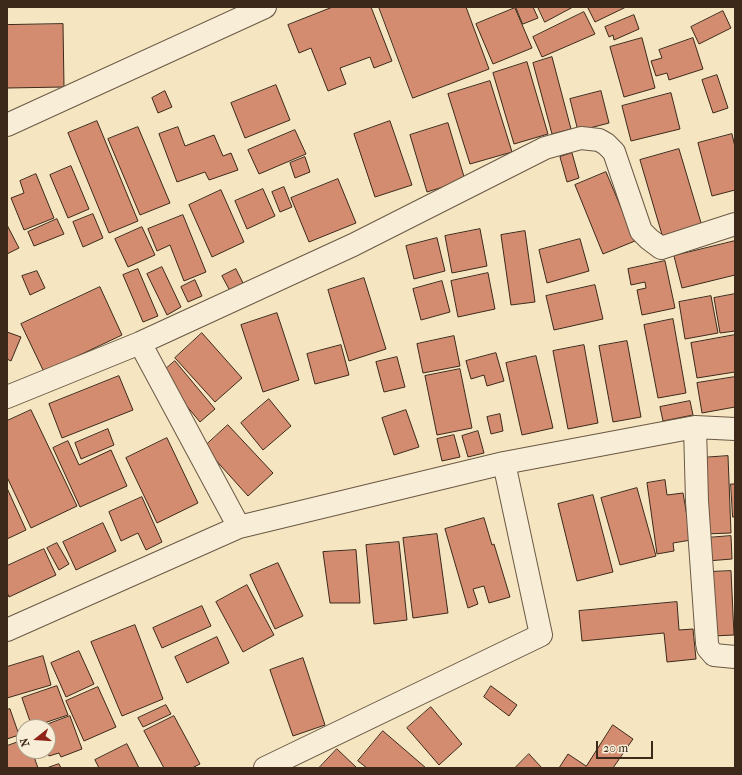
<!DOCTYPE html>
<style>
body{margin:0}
#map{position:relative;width:742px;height:775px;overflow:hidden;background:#f5e5c1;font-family:"IM FELL French Canon",serif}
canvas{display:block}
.frame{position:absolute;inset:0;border:8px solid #3d291a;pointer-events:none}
.north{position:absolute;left:16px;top:719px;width:40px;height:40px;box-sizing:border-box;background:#f8eed7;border:1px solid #ad9f8b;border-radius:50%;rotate:253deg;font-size:11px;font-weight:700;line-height:16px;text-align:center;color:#3d291a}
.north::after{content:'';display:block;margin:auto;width:14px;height:18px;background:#8f2418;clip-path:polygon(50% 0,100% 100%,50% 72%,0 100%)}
.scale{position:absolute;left:596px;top:741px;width:57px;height:18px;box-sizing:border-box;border:2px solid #3d291a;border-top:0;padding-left:5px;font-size:12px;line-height:14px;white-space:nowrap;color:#3d291a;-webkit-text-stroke:3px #f8eed7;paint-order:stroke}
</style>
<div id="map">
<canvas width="742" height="775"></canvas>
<div class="frame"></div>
<div class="north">N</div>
<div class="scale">20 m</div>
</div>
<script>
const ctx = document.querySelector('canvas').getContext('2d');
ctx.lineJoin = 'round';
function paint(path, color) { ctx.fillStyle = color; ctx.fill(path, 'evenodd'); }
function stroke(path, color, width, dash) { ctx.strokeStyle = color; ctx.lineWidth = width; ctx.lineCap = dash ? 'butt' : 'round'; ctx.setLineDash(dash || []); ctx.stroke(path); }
const building = new Path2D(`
 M333 7H371L392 61 374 68 370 57 340 68 346 84 328 91 311 48 299 53 288 25Z
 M379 7H466L489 69 413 98Z
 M516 7H533L538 18 523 24Z
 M538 7H573L545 22Z
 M590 7H626L595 22 588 8Z
 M515 8 532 48 493 64 476 24Z
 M723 11 731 28 699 44 691 27Z
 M584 12 595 34 542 57 533 37Z
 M634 15 639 29 614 40 613 35 609 37 605 27Z
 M63 24 64 87 7 88V25Z
 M642 38 655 88 624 97 610 47Z
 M693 38 703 69 669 80 667 73 656 76 651 61 662 58 659 50Z
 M552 57 571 129 552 134 533 63Z
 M527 62 548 134 514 144 493 73Z
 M717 75 728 108 713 113 702 80Z
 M490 81 512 152 470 164 448 94Z
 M276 85 290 120 245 138 231 103Z
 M165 91 172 107 158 113 152 98Z
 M601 91 609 123 578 131 570 99Z
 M671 93 680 129 631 141 622 106Z
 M97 121 138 221 109 233 68 133Z
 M390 121 412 185 375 197 354 134Z
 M448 123 465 180 427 192 410 135Z
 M138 127 170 203 140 215 108 139Z
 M178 127 185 146 214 135 223 156 231 153 238 170 209 180 205 172 177 182 159 134Z
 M295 130 306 154 259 174 248 150Z
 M732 134 735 147V190L712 196 698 143Z
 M679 149 702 226 663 238 640 160Z
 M572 153 579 178 567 182 560 157Z
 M305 157 310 172 295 178 290 163Z
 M71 166 89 209 68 218 50 175Z
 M606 172 635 241 603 254 575 185Z
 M36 174 54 218 24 230 11 198 24 193 20 181Z
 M338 179 356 223 309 242 291 198Z
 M284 187 292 207 280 212 272 192Z
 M263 189 275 216 247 229 235 201Z
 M221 190 244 242 212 257 189 205Z
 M93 214 103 238 83 247 73 222Z
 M183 215 206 272 184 281 170 245 157 251 148 229Z
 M57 219 64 234 34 246 28 232Z
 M7 225 19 248 7 254Z
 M142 227 155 255 128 267 115 239Z
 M480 229 487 266 452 273 445 236Z
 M525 231 535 302 511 305 501 235Z
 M437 238 445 271 414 279 406 246Z
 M580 239 589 271 547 283 539 250Z
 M735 241V275L682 288 674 256Z
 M665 261 675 308 642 315 637 290 646 288 645 282 631 285 628 269Z
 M162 267 181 307 167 315 147 274Z
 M138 269 158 316 143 322 123 275Z
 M236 269 244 285 230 291 222 276Z
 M37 271 45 288 30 295 22 276Z
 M488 273 495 309 458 317 451 281Z
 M364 278 386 349 349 361 328 290Z
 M195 280 202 296 188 302 181 287Z
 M442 281 450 312 421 320 413 289Z
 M595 285 603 319 554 330 546 296Z
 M100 287 122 335 44 372 21 324Z
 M735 294V331L720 333 714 298Z
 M711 296 718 333 685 339 679 302Z
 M277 313 299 380 263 392 241 325Z
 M673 319 686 393 658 398 644 325Z
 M7 332 21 337 11 361 7 359Z
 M202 333 242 378 215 402 175 358Z
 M735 335V372L697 378 691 343Z
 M454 336 460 366 423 373 417 344Z
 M627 341 641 417 613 422 599 346Z
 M341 345 349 375 315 384 307 354Z
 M584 345 598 423 568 429 553 351Z
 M496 353 504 381 487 386 484 375 471 379 466 361Z
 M536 356 553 428 522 435 506 363Z
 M397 357 405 387 384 392 376 362Z
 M175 361 215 409 200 422 160 374Z
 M460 369 472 428 437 435 425 376Z
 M119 376 133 410 62 438 49 404Z
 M735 377V407L702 413 697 383Z
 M269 399 291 426 263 450 241 423Z
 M690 401 693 415 663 421 660 407Z
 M31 410 77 506 31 528 7 477V421Z
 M406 410 419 447 394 455 382 418Z
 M500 414 503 431 491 434 487 417Z
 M228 425 273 473 248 496 204 447Z
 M108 429 114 445 81 459 75 443Z
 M478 431 484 453 468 457 462 436Z
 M454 435 460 457 442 461 437 439Z
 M167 438 198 503 157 523 126 458Z
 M68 441 79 465 111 450 127 486 80 507 53 448Z
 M728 456 731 533 704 534 700 458Z
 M665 480 667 495 683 493 691 540 673 543 674 551 657 554 647 483Z
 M731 484H735V517H733Z
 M7 488 26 530 7 539Z
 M637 488 656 556 620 565 601 498Z
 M593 495 613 572 577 581 558 504Z
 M142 497 162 542 146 550 138 533 121 541 109 512Z
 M484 518 492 545 494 544 510 597 489 603 484 586 473 589 478 604 468 608 445 529Z
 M103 523 116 551 76 570 63 542Z
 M437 534 448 613 413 618 403 538Z
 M731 536 732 559 707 561 706 538Z
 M399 542 407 620 374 624 366 545Z
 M57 543 69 564 59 570 47 548Z
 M44 549 56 575 9 597 7 592V566Z
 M356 550 360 603H330L323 552Z
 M278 563 303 616 275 629 250 575Z
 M731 571 734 635 713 636 709 572Z
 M247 585 274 635 243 652 216 602Z
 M677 602 679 630 693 629 696 659 667 662 664 633 582 641 579 611Z
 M202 606 211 626 162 648 153 628Z
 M135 625 163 699 122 716 91 642Z
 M217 637 229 663 187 683 175 657Z
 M79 651 94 684 66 697 51 663Z
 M43 656 51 685 7 698V667Z
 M303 658 325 725 293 736 270 670Z
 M57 686 68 715 32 727 22 698Z
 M491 686 517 705 509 716 484 697Z
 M98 687 116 727 84 741 66 701Z
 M166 705 171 714 143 727 138 718Z
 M431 707 462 744 439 765 407 728Z
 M10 709 19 735 7 739V710Z
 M70 716 82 749 61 757 59 753 49 756 47 751 48 727H40Z
 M174 716 200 764 192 768H164L144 731Z
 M613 725 633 739 613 768H559L568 754 586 766Z
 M383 731 426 768H367L358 761Z
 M24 740V751H32L38 768H7V746Z
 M127 744 139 768H99L95 760Z
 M337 749 357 768H319Z
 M529 754 542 768H515Z
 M59 764 61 768H47Z`);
paint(building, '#d38c70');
stroke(building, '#3d291a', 1);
const street = new Path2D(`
 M7 125 265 7
 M140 343 239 527
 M7 397 140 343 353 245 545 148 581 138 599 140 606 144 614 152 641 231 649 239 661 248 735 224
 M695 427 697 501 707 643 708 648 714 655 735 657
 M7 630 239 527 504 463 695 427 735 429
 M265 768 541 635 504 463`);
stroke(street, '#6b5844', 24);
stroke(street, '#f8eed7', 22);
</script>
